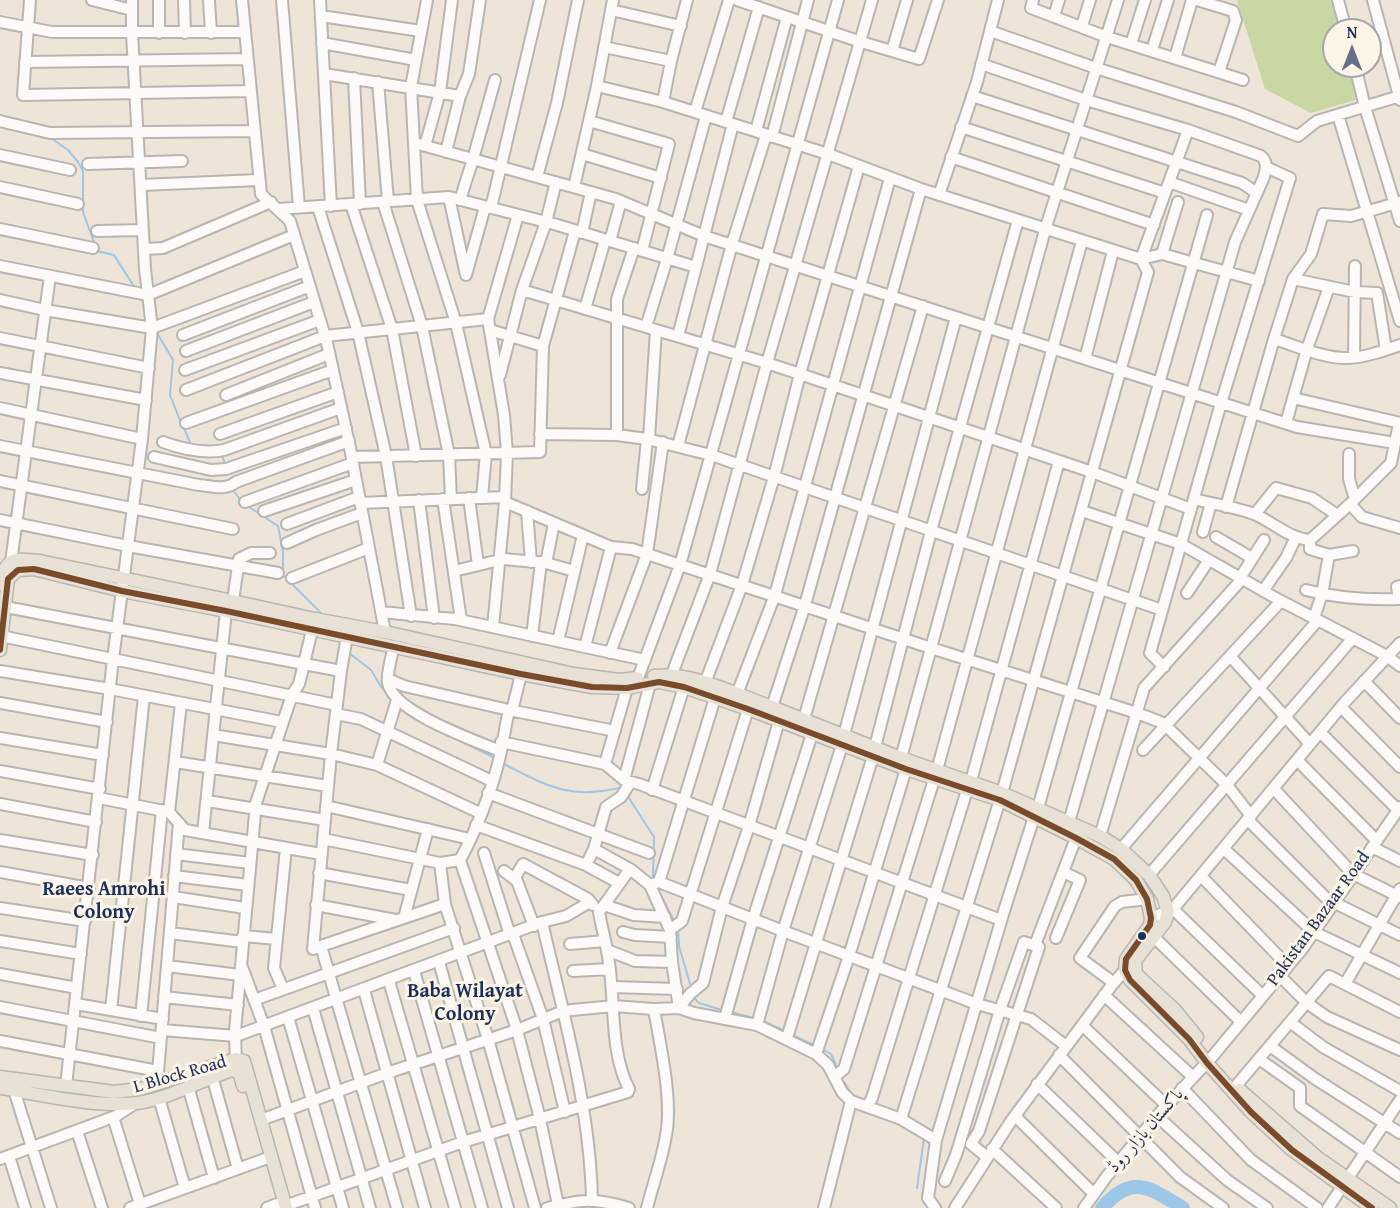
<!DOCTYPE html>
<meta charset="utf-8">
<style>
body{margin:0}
#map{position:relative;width:1400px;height:1208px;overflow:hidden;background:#eee5d8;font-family:"Gentium Book Plus",serif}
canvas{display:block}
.north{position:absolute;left:1322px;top:18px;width:60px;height:60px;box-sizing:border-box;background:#fcf5e5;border:2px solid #a2a6af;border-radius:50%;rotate:0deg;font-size:16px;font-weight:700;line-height:24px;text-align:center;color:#1b2f5e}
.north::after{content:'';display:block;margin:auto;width:21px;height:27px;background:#656f89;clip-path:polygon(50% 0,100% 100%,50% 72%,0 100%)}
</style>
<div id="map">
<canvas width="1400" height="1208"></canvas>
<div class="north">N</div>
</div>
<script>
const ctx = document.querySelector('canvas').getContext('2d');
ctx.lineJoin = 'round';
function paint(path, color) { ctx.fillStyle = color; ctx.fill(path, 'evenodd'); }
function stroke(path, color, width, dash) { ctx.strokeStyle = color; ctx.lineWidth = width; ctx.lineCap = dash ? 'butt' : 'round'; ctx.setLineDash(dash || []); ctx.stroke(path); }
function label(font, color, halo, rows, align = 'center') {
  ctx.font = font + ' "Gentium Book Plus",Amiri,serif'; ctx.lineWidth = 6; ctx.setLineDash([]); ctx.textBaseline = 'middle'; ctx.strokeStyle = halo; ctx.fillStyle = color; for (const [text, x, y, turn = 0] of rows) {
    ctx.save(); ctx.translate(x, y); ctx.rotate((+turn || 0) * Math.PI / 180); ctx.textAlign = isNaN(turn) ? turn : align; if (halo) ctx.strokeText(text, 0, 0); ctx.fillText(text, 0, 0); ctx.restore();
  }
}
paint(new Path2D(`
 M1237 0H1335L1342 30H1334V66H1351L1359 99 1311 113 1265 89Z`), '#c9d8a2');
stroke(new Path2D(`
 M51 138 68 150 78 162 83 171V212L95 245
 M97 251 114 255 135 288
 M157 333 173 360 170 395 181 423
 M184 428 191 445 193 446
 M218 455 223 458 225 464
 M233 490 242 502
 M246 505 278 526 283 552V575L323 615
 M349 653 371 670 382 688 388 693
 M431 726 493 757
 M502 763C546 785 568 800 619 788L621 790
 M627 795 654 837 653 876
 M660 893 675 923
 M678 928 679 946 690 984
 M695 999 699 1003 722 1010
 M731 1012 754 1018
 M763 1021 785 1031
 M792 1035 814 1045
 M822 1049 831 1054 836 1065
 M844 1082 852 1095 866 1100
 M874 1103 900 1113
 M917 1188 924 1138`), '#9dc7e7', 2);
stroke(new Path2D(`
 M1102 1208C1132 1173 1150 1188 1183 1208`), '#9dc7e7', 14);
const minor = new Path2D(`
 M30 0 23 95 250 91
 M92 0 132 10
 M159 0V33
 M184 0 185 33
 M209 0 211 33
 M242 0 261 194 290 221 327 343 350 448 385 632
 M282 0 299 207
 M320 0 331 206
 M427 0 411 87 417 200 456 323 486 454 482 497
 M737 0 861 42 919 59 938 0
 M1033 0 1031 8 1107 37 1243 80
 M1197 0 1233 11 1236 20 1219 72
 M1338 0 1346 30
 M1373 0 1400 100
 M611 10 681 26
 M321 16 421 31
 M1054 16 1059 0
 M0 22 52 32H244
 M1082 26 1090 0
 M990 31 1096 68 1236 112 1298 136 1317 121 1400 96
 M322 43 416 60
 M1131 44 1145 0
 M604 47 671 61
 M1152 50 1168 0
 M892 51 907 0
 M1175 58 1192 0
 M25 62 247 59
 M981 64 1086 100 1188 130 1141 259
 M1355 66 1365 107 1400 221
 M324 74 460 96 469 74 480 0
 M354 78 360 204
 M378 82 388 201
 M597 86 663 102 828 154 921 189 1141 259 1148 272 1002 793 901 1119
 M972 96 1242 183 1257 193
 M663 102 671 61 687 0
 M695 112 729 0
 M1338 115 1400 321
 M0 121 50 133 254 131
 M589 121 669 144 642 251
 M726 122 759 7
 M961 127 1165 193
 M756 131 787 17
 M772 137 808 0
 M415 143 616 199 704 236 1253 413 1297 427 1395 443
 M425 146 440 92 452 0
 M446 152 460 96
 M582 154 661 178
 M0 155 70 170
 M951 157 1154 225
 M88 164 182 161
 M537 177 557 103 578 0
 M1169 182 1249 210
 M141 185 259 180
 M0 187 78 204
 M574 187 597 86 613 0
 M939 195 977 82 998 0
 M449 197 466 275 485 207
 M460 200 473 159 495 80
 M383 202 422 326 449 455 451 499
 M351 204 392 329 416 456
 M318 207 358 332 386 456 411 616
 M491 208 540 0
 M278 209 449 197 554 224 696 267 733 124
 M518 215 488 319 504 415 507 453 505 502 611 547 632 549 647 554 931 648 1137 713 1163 723 1227 785 1251 816
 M0 229 93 248
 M97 231 143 230
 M582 233 591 192
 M610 241 621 201
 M144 249 163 248 271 202
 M1162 254 1178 202
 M1141 259 1162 254 1259 281
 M0 266 148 295 294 235
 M1293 279 1355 292 1377 293 1386 350
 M522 290 767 363 1092 472 1191 509
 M0 300 45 310 152 328 305 271
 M585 309 605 240
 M646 327 667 259 706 116
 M490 330 543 346
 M183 335 310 286
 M678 336 696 267
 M0 338 149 368
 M1274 339C1297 346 1324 359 1349 358 1366 357 1383 351 1400 345
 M186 351 314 302
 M1354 357 1355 266
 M1085 359 1113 251
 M185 370 320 320
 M0 373 146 400
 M500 375 522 290 546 222 556 182
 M186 390 325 336 488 319
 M226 395 329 354
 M1293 398 1400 423
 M0 408 142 439
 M186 423 333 370
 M1286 423 1307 349 1329 287
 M220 434 338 392
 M540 434 617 435 647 439 711 455 1162 610
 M617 435V299L634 248
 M649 439 656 330
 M163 442C182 449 204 454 224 450L341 408
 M0 446 199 485C211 486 226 491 236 482L349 441
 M678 446 732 244 766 135
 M1349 454V479L1355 499
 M154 457 211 470 226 469 346 428
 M352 457 540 452 543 346 575 231
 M0 481 233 529
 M642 489 647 439
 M469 498 478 565
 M443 499 461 620
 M1194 499C1213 504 1235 507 1254 514 1273 522 1288 538 1310 540L1350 504 1391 463 1399 423
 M419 500 434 618
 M245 502 353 463
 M360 503 505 497
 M1350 504 1362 517 1400 528
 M1226 507 1274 339 1293 279 1311 254 1323 214 1351 216 1400 202
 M264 511 356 480
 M527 511 531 562
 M1082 511 1181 544 1281 601 1387 656 1400 666
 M1255 514 1276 488 1312 498 1337 515
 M0 520 128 546 278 573
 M287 524 359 497
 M1203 532 1211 503
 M1216 537 1252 558
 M1310 540V549L1329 555 1353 551
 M287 543 316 530 362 513
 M11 562 50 276
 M546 563 554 523
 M454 571 504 559 546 563 574 571
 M292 578 369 548
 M1240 578 1264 540
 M1306 590C1336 598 1368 600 1399 599L1397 587 1400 586
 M1263 591 1286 558 1296 537
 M1187 593 1209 560
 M233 601 239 559 251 553H270
 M0 606 341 671
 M381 612 455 619 645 660
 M1314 618 1322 594 1329 555
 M493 627 505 502
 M1 636 337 705
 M532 636 541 562
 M558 641 583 535
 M394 646C392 655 386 675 388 683 393 712 474 740 500 751
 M585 647 611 547
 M610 653 647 554 663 442
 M1230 656 1310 744
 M1164 667 1150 653 1221 403 1290 178 1266 167
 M0 671 110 689 282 722
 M672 674 710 574 767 363 872 0
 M638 678 680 565 838 0
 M388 679 404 686 509 710 615 731
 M1364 681 1400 718
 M705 683 742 585 774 477 800 374 859 166
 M737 694 775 595 890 178
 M0 703 107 722
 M772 707 805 605 921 189
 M1341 707 1400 767
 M512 711 521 674
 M336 714 361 719 492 781
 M804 719 923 306
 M1320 732 1398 810
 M213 735 331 754 377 765 480 813
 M844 735 956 317
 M0 738 103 755
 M501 742 605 764 624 780 639 784 1001 920
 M875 747 931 531 1018 220
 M1143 750 1281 601
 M901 758 1045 230 1118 0
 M1297 760 1376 840
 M175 762 328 786
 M605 764 627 688
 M377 765 397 700
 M0 771 100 789
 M624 780 650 684
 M971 781 1059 461
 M1274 789 1353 874 1400 897
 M652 790 684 687
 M488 793 649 853
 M99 798 169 812 185 830 321 854
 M207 801 325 820
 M0 804 96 822
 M326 806 470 839
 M1038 808 1207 215
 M169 812 181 703
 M1248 820 1332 904
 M1069 822 1235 242 1264 177C1266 168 1268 162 1261 156L1188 130
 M476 825 586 865 619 883
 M203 833 226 611
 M1100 836 1144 688 1242 579
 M323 839 440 863 460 860C475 833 492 790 499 760 503 744 505 727 509 710
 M0 840 93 855
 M1372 847 1400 861
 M594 849 630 869 650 885 670 930 672 962 679 1008
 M1121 849 1318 620
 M1224 849 1314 932 1400 973
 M484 853 510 935
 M176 854 250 863
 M460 860 517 1030 540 1119 558 1205
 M440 863 445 904
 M586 865 594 849 606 807 621 797 630 783
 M504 871 517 881 534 926
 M0 872 89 888
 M319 873 411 890
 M1149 875 1353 638
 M174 876 248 885
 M1201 876 1288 966
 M514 879 523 864 588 899 593 905
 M659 882 715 698
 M650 885 659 882 783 931 977 1004 1031 1019 1066 1046
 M173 897 245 908
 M1333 902 1400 935
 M316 905 396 920
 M604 905 634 915 665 917
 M0 908 85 921
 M1173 909 1263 996
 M404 918 428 829
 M1151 918 1173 909 1345 702 1400 643
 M542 922C563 1013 590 1106 592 1200
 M670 930 682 921 748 709
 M623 932 635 935 671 937
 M170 933 243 942
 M513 934 543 1019 565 1112
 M243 936 277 939
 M1154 937 1241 1022
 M1056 938 1080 880 1063 872
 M0 941 81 954
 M570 944 605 941
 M1035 945 1076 838
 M321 946 313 949 331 754 341 671 347 636
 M607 950 635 961 672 962
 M439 962 508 1208
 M167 966 240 975
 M242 967 264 1026 315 1208
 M414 971 482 1208
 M573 971 610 969
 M0 974 77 988
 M1280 976 1307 1003 1327 1017 1400 1050
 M389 981 455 1208
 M1114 983 1080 958 1115 906 1122 902 1147 899
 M1345 984 1400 889
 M612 987 677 989
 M283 989 274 968 286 848
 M364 990 425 1208
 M1104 995 1193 1077
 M164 997 238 1005
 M254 1000 454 928
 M76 1004 163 1019
 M0 1007 161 1038
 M313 1008 370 1208
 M679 1008 690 994 703 983 722 907 749 826 781 714
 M111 1010 144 696
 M141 1016 162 810
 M288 1017 343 1208
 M725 1018 753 919 812 734
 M1290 1022 1323 1047 1400 1091
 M757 1025 783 931 842 745
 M1082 1025 1166 1105
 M162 1030 236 1036 542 922 566 916 590 902
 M787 1038 873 756
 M0 1041 158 1071
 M1270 1046 1314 1078 1400 1133
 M816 1054 849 956 906 769
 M1059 1055 1180 1177 1223 1208
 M1259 1059 1300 1088V1106L1400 1177
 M236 1067 235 1031 256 803 292 695 299 684 314 622
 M212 1076 238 1169
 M834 1077 844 1069 937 770 1082 241
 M157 1084 179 823
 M1037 1084 1118 1162
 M66 1086 113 659 142 439 152 328 145 269 132 33V0
 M188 1086 214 1178
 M1235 1087 1329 976 1400 1012
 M1182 1088 1251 1160 1317 1208
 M14 1090 51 1208
 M159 1098 185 1188
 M867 1107 872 1098 967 790
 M1015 1116 1094 1194
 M1157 1116 1227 1180 1267 1208
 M113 1117 140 1204
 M261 1120 387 1073 517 1030 563 1011 613 1006 654 1009 679 1008 694 1013 757 1025 816 1054 828 1065 842 1092 851 1101 901 1119 936 1140
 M77 1131 102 1208
 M992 1149 1056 1208
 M9 1156 25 1208
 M0 1159 116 1116 136 1103
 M945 1181 956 1155 1000 1010 1024 942 1039 947 979 1131 971 1144 987 1157
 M285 1206 463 1142 628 1092 629 1089C610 1053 615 1002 609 963 607 946 602 929 599 912L630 869
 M130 1208 265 1159
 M267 1208 277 1204
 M397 1208 321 946 445 904 488 1039 535 1208
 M547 1208C582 1199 594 1198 629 1208
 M647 1208C653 1184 662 1160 666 1135 673 1101 660 1044 654 1009
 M824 1208 851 1101
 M935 1208 928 1198 936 1140 1004 911 1034 817
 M955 1208 1011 1121 1112 985 1125 970 1131 966
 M1084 1208 1107 1176 1157 1116 1212 1057 1303 948 1400 807
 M1328 1208 1400 1100`);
const major = new Path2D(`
 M0 584C6 556 14 559 40 561L228 600 315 619 385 632 574 674 619 680 637 678
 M0 650 8 579 18 570 34 569 122 591 226 611 521 674 592 687 627 688 659 682 684 687 748 709 906 769 1000 800 1076 838 1114 859 1136 880 1147 899 1151 918 1150 925 1126 959 1125 970 1130 980 1189 1039 1207 1063 1251 1112 1292 1150 1372 1208
 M654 676C695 672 734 694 772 707L901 758 1002 793 1100 836 1121 849 1149 875 1163 896 1168 912 1165 922 1135 961 1136 974 1175 1010 1197 1037
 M0 1077 114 1092 140 1089 236 1059 244 1061 286 1208
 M0 1088C40 1094 96 1108 137 1103 169 1099 201 1080 232 1070L239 1072 243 1086
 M1240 1090 1318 1158 1390 1208`);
stroke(minor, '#b9b5b2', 14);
stroke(major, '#b9b5b2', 15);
stroke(minor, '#fcfbf9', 10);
stroke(major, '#e7e2d5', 12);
stroke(new Path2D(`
 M0 650 8 579 18 570 34 569 122 591 226 611 521 674 592 687 627 688 659 682 684 687 748 709 906 769 1000 800 1076 838 1114 859 1136 880 1147 899 1151 918 1150 925 1126 959 1125 970 1130 980 1189 1039 1207 1063 1251 1112 1292 1150 1372 1208`), '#7a4b2a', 6);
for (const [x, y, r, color] of [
 [1142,936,5,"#1b2f5e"]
]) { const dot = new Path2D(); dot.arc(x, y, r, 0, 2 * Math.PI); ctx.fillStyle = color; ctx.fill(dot); stroke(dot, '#fcf5e5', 2); }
label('18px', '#1b2f5e', '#fcf5e5', [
 ["Pakistan Bazaar Road",1319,919,-54],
 ["L Block Road",180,1075,-16],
 ["پاکستان بازار روڈ",1146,1131,-49]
]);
label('bold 20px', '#1b2f5e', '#fcf5e5', [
 ["Raees Amrohi",104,890],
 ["Colony",104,913],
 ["Baba Wilayat",465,992],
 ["Colony",465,1015]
]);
</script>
